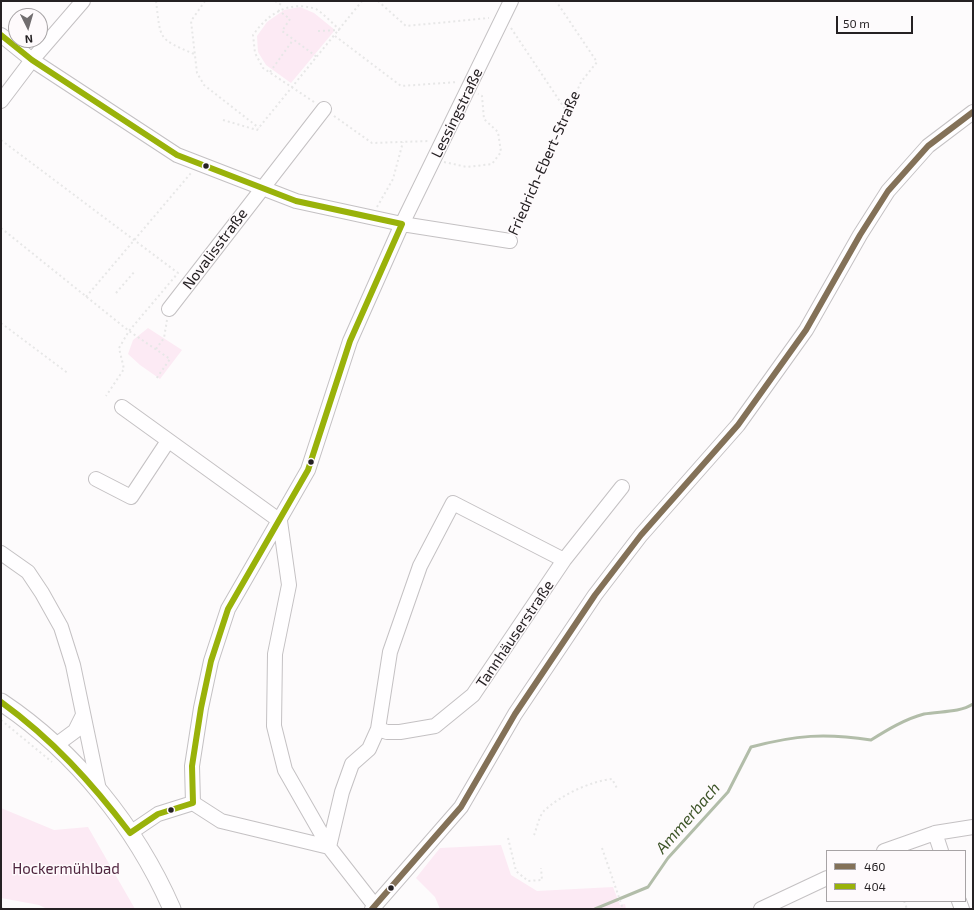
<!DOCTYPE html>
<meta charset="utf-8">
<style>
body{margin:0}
#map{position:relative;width:974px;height:910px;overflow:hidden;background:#fdfbfc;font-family:"Exo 2",sans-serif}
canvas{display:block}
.frame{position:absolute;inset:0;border:2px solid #252123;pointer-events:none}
.legend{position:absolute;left:826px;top:850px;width:140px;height:52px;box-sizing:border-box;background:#fefafc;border:1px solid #a7a3a5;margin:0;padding:5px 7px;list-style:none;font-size:12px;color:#252123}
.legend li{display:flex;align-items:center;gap:8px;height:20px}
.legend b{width:20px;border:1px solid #a7a3a5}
.north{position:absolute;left:8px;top:8px;width:40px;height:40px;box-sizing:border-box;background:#fefafc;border:1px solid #a7a3a5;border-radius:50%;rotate:175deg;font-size:11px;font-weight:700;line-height:16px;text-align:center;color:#252123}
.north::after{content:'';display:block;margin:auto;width:14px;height:18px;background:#716d6f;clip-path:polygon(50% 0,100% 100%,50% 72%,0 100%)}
.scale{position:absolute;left:836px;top:16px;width:77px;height:18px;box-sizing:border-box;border:2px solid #252123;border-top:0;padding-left:5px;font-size:12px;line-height:14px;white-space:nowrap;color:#252123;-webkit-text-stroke:3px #fefafc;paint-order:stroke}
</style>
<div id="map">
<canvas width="974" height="910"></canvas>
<div class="frame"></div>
<ul class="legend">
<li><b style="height:5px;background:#837158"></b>460</li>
<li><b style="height:5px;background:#99b20a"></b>404</li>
</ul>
<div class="north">N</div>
<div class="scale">50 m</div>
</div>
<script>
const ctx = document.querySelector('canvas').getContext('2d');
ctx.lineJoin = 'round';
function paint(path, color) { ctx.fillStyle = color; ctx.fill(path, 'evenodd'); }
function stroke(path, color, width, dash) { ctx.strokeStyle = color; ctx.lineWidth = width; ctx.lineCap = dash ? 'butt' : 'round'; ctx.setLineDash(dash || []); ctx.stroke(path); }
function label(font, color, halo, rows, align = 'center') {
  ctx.font = font + ' "Exo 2",sans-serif'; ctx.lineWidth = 3; ctx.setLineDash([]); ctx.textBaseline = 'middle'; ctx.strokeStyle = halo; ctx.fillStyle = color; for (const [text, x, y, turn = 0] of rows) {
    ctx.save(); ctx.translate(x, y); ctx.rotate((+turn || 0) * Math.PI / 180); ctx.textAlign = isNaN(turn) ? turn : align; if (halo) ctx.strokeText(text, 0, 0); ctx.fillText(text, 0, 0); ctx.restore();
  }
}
paint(new Path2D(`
 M300 7 314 13 335 30 291 83 266 65 258 52 257 36 267 22 284 10Z
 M148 328 182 350 160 379 140 365 128 354 133 340Z
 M1 808 54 830 88 827 135 909H47L39 905 1 898Z
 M501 845 511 875 537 891 613 887 620 905 625 904 626 909H440L435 897 416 878 440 848Z`), '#fceaf4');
stroke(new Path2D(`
 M1 909H2
 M595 909 648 887 668 858 728 792 751 747C796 735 825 733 871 740 887 730 905 719 924 714 940 711 959 713 973 704`), '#b2bda9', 3);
const minor = new Path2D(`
 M1 35 32 60 177 155 296 201 402 224 510 241
 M1 101 32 60 83 1
 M169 309 324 109
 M122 407 280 521 289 585 275 654 274 726 285 770 329 847 375 906
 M96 479 131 497 168 441
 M1 553 28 572 42 593 61 627 73 665 99 790
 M378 729 387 732H400L435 726 473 695 564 560 622 487
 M56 745 75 731 83 715
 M193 803 192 766 201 708 211 661 228 609 308 470 350 341 402 224 511 1
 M193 803 221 821 329 847
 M130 833 158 814 193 803
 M935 833 941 851
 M329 847 342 792 352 764 369 749 378 729 390 652 420 566 453 503 564 560
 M884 851 935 833 973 827
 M959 901 962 909
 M372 909 461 807 515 714 595 595 641 535 738 425 806 330 860 235 888 191 928 146 973 112
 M761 909 827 878`);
const major = new Path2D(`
 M1 702C76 752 136 827 172 909`);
stroke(minor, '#c4c1c3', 16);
stroke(major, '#c4c1c3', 19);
stroke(new Path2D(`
 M156 1C161 40 157 38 194 54
 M205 1 191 21 197 73 204 85 259 128
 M275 1 283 6
 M378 1 406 26 489 18
 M278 10 290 19 282 31 317 57
 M511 28 567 112
 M318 31 339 30
 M335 36 401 86 458 82
 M270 72 293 40
 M314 102 263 68 255 53 253 35C268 14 288 0 316 9 324 14 332 23 340 30
 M334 116 372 143 429 141
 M223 120 257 130 362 1
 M1 140 178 273 129 331 119 348 124 369 106 396
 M444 162 467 167 492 164 501 152 498 132 484 119 482 96 478 94
 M377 207 393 179 403 142
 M1 228 129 331 170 359 156 379
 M515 230 581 82 597 62 556 1
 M116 293 135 271
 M86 297 191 173
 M1 323 69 374
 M156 349 164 338 167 320
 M1 720 52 762
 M534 835C537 828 539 815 545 810 561 795 591 781 612 779L618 790
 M508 838 516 871 528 881 542 880 541 868
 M602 848 623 909
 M904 901 907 909`), '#e7e7e7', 2, [2, 3]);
stroke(minor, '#fffeff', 14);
stroke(major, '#fffeff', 17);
stroke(new Path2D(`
 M372 909 461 807 515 714 595 595 641 535 738 425 806 330 860 235 888 191 928 146 973 112`), '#837158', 6);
stroke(new Path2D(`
 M1 35 32 60 177 155 296 201 402 224 350 341 308 470 228 609 211 661 201 708 192 766 193 803 158 814 130 833C92 783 52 739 1 702`), '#99b20a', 6);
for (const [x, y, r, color] of [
 [206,166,3.5,"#252123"],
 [311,462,3.5,"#252123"],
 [171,810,3.5,"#252123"],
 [391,888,3.5,"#252123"]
]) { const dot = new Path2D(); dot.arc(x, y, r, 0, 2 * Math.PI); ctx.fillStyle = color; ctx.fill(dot); stroke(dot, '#fefafc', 1.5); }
label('15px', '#252123', '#fefafc', [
 ["Lessingstraße",457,113,-64],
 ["Friedrich-Ebert-Straße",544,163,-66],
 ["Novalisstraße",215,249,-53],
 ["Tannhäuserstraße",515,634,-56]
]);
label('15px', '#4f243e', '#fefafc', [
 ["Hockermühlbad",66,869]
]);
label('italic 16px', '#3d5528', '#fefafc', [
 ["Ammerbach",688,818,-49]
]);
</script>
